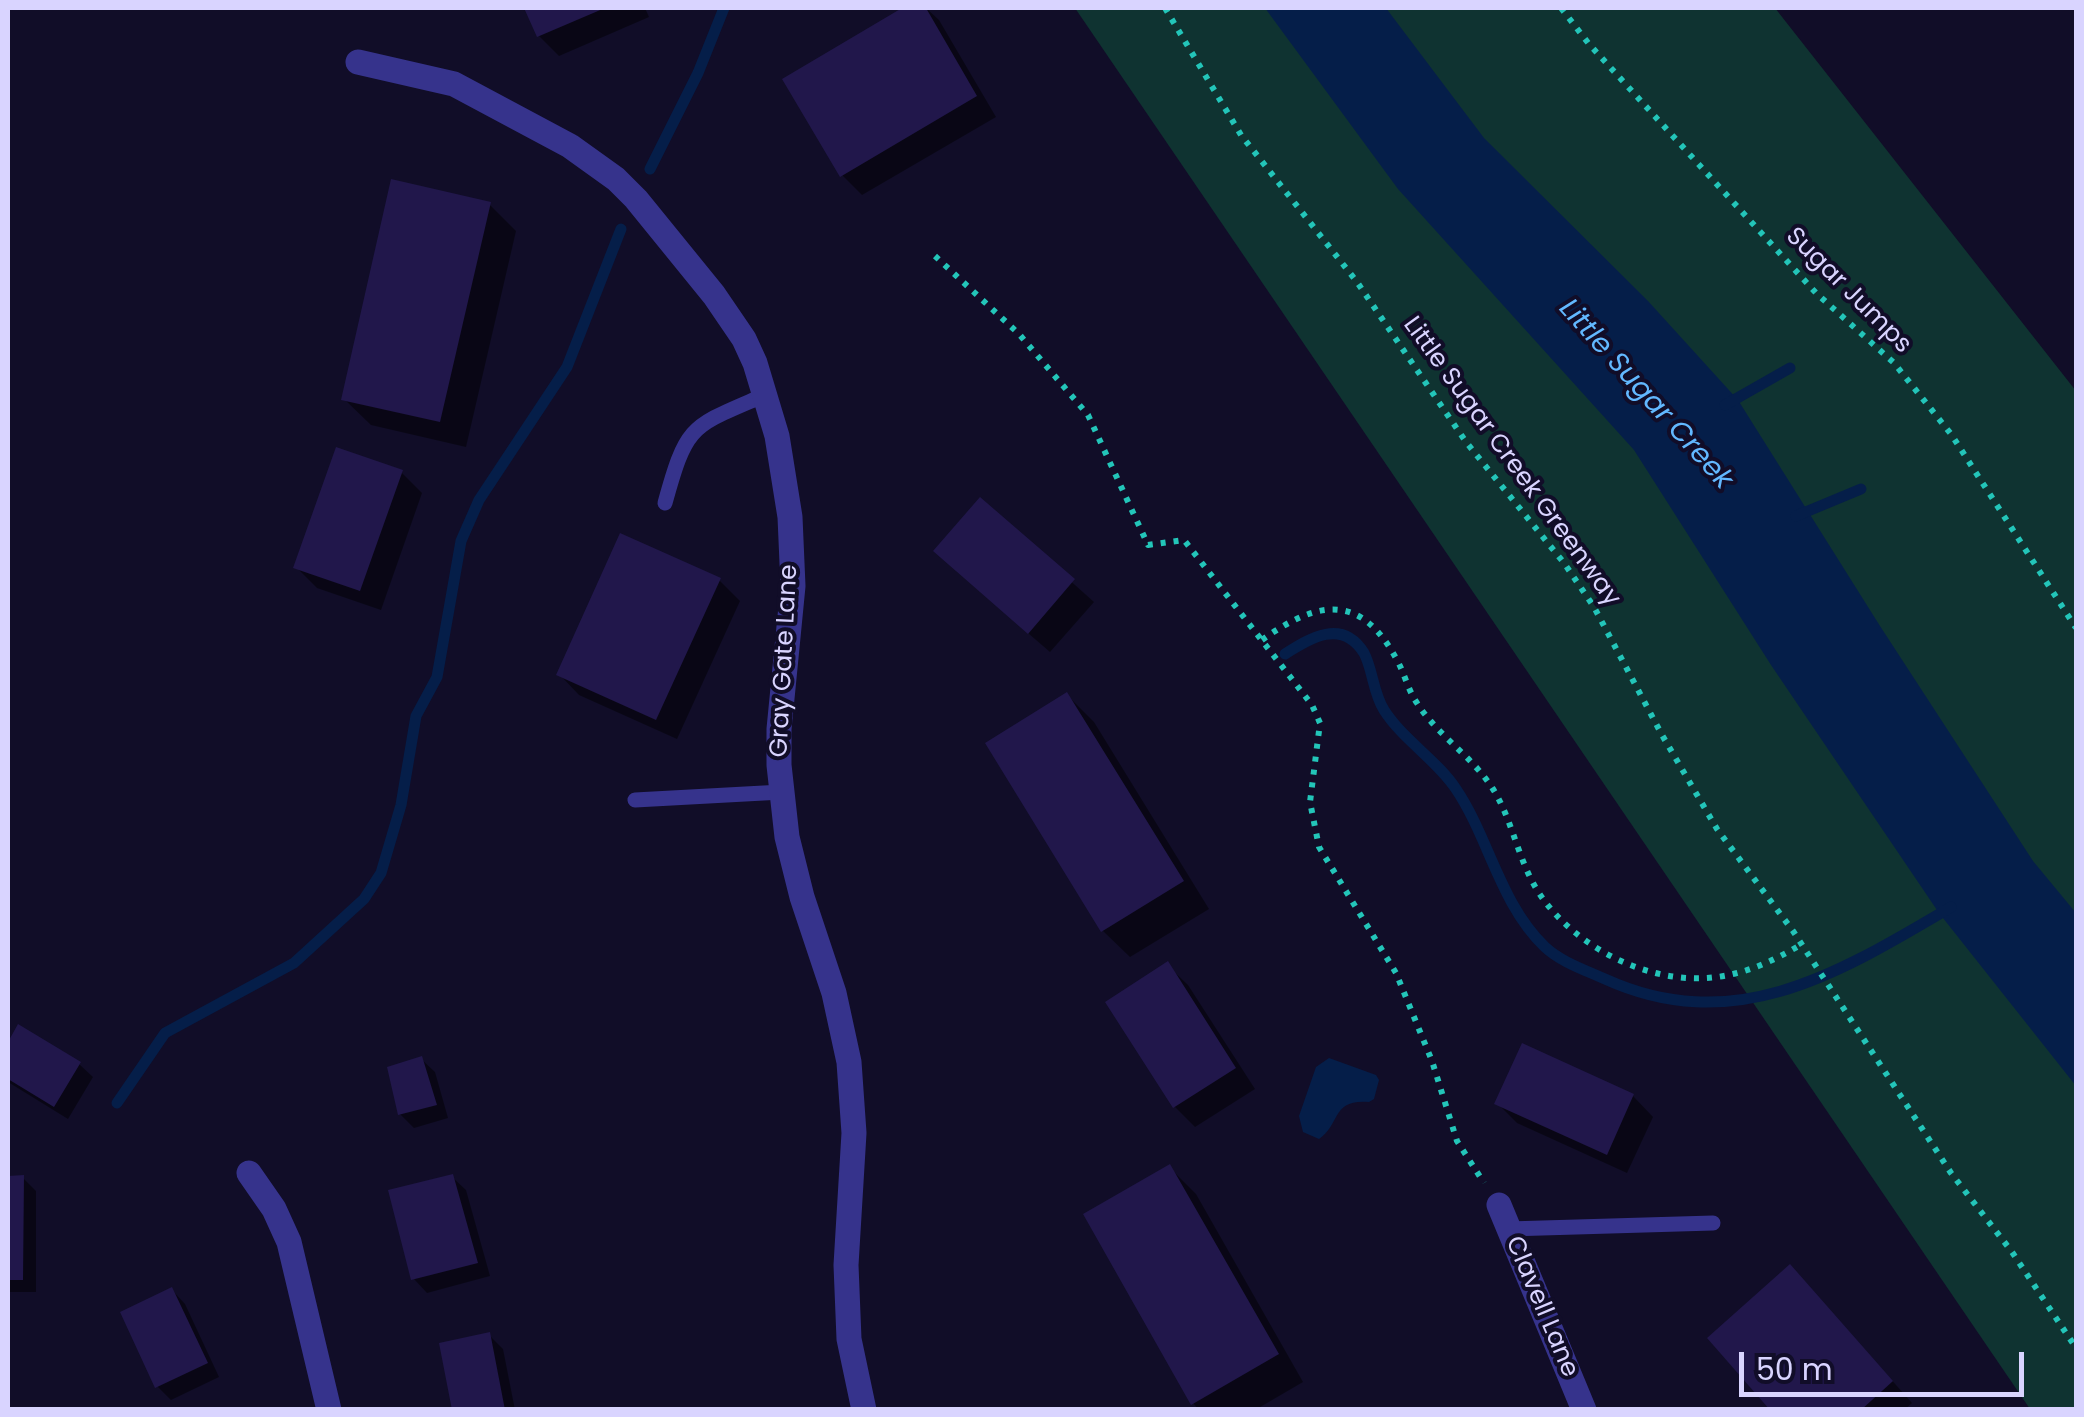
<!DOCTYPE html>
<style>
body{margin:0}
#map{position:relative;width:2084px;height:1417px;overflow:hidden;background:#110d28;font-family:Poppins,sans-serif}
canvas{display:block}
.frame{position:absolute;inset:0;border:10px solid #d9d4ff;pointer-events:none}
.scale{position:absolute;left:1739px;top:1352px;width:285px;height:45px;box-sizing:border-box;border:5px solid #d9d4ff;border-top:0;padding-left:12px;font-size:30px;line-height:35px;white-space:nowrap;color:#d9d4ff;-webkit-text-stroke:8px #110d28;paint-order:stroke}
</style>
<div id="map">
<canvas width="2084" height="1417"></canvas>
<div class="frame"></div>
<div class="scale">50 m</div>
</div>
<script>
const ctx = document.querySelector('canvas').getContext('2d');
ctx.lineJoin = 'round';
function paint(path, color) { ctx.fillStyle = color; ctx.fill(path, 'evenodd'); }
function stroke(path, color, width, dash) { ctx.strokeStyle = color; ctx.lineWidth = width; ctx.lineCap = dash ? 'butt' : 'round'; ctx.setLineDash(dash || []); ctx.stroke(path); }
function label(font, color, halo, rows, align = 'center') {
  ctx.font = font + ' Poppins,sans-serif'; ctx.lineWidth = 8; ctx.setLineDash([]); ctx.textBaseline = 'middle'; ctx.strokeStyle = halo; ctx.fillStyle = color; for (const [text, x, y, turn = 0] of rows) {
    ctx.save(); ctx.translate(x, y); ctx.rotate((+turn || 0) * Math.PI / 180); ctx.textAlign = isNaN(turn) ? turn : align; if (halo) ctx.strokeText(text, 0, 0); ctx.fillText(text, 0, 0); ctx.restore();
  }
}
paint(new Path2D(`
 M1075 8H1775L2076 391V1409H2030Z`), '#0f3331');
paint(new Path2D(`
 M1265 8H1386L1484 138 1648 301 1738 400 1880 626 2033 861 2076 913V1086L1939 913 1771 665 1634 450 1398 189Z
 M1329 1058 1376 1075 1379 1080 1374 1099 1369 1102C1331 1099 1341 1124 1319 1139L1303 1132 1299 1116 1316 1067Z`), '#051e49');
paint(new Path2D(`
 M527 8H645L649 17 559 56 539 36Z
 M907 8H926L939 20 996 117 862 195 842 175 785 79Z
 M489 204 516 231 466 447 371 425 344 399Z
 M401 472 422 493 381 610 317 588 296 567Z
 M980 500 1094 602 1050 652 956 571Z
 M719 580 740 601 677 739 579 695 559 674Z
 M1067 695 1094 722 1209 909 1130 957 1103 931 988 744Z
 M1167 965 1188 985 1255 1089 1195 1127 1175 1107 1108 1003Z
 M19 1028 79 1064 93 1077 68 1119 8 1082V1047Z
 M421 1059 435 1072 448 1118 414 1128 400 1114Z
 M1633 1096 1653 1117 1627 1173 1517 1123 1497 1103Z
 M1169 1167 1196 1194 1303 1382 1255 1410H1199L1193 1403Z
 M452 1177 466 1190 490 1276 427 1293 414 1279Z
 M8 1178H23L36 1191V1292H8Z
 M1810 1288 1912 1403 1904 1410H1773Z
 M172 1290 185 1304 219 1377 171 1400 157 1386Z
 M489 1335 503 1349 515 1410H455Z`), '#0007');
stroke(new Path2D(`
 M650 169 698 73 724 8
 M1725 405 1790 368
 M1796 516 1861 489
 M1285 654C1310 638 1342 618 1364 653 1373 670 1373 693 1384 710 1403 740 1437 760 1456 789 1489 838 1500 904 1545 947 1561 962 1585 970 1605 979 1735 1038 1839 973 1951 907
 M117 1103 165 1033 294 963 364 899 381 873 401 805 416 716 437 677 461 541 479 500 567 367 621 229`), '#051e49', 11);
paint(new Path2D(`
 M524 8H605L537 37Z
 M902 8H926L977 96 840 177 782 79Z
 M391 179 491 202 440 422 341 400Z
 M336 447 403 470 360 591 293 568Z
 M980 497 1075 579 1028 634 933 551Z
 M620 533 721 578 656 720 556 675Z
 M1067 692 1184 881 1101 932 985 743Z
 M1168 961 1236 1068 1173 1108 1105 1002Z
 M18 1024 81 1062 54 1107 8 1079V1042Z
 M1522 1043 1634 1094 1607 1155 1494 1104Z
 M422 1056 437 1105 398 1115 387 1067Z
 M1170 1164 1279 1354 1191 1405 1083 1214Z
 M453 1174 478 1263 411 1280 388 1190Z
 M24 1175 23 1280H8V1176Z
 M1790 1264 1893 1381 1861 1410H1770L1707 1338Z
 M172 1287 208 1363 155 1388 120 1312Z
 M490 1332 505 1410H452L439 1343Z`), '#21174b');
stroke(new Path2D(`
 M1165 8 1241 135 1357 282 1466 442 1564 563 1594 607 1662 735 1717 829 1793 931 1951 1173 2012 1252 2076 1348
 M1561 8 1589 44 1816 293 1894 363 1951 434 2076 628
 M935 256 1019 334 1088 415 1148 545 1184 540 1312 705 1320 723 1310 802 1319 847 1396 973 1432 1061 1457 1141 1484 1183
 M1262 640C1319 599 1362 593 1398 662 1405 675 1408 690 1417 703 1437 735 1472 756 1493 789 1513 821 1518 861 1539 893 1575 948 1651 986 1717 977 1748 973 1775 960 1802 944`), '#23c5b9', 6, [5, 8]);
stroke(new Path2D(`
 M665 503C687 423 691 427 765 395
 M635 800 782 792
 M1508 1229 1713 1223`), '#36338c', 15);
stroke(new Path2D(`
 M358 62 454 84 570 146 616 179 636 199 714 295 744 339 755 363 777 436 790 517 793 586 779 729V765L787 837 802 897 834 993 849 1062 854 1133 846 1265 849 1339 864 1410
 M249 1173 274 1209 289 1242 329 1410
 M1499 1205 1584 1410`), '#36338c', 25);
label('25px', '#d9d4ff', '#110d28', [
 ["Sugar Jumps",1848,291,45],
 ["Little Sugar Creek Greenway",1511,462,54],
 ["Gray Gate Lane",785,661,-87],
 ["Clavell Lane",1541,1307,67]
]);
label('italic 28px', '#62b8ff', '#110d28', [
 ["Little Sugar Creek",1645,395,48]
]);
</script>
